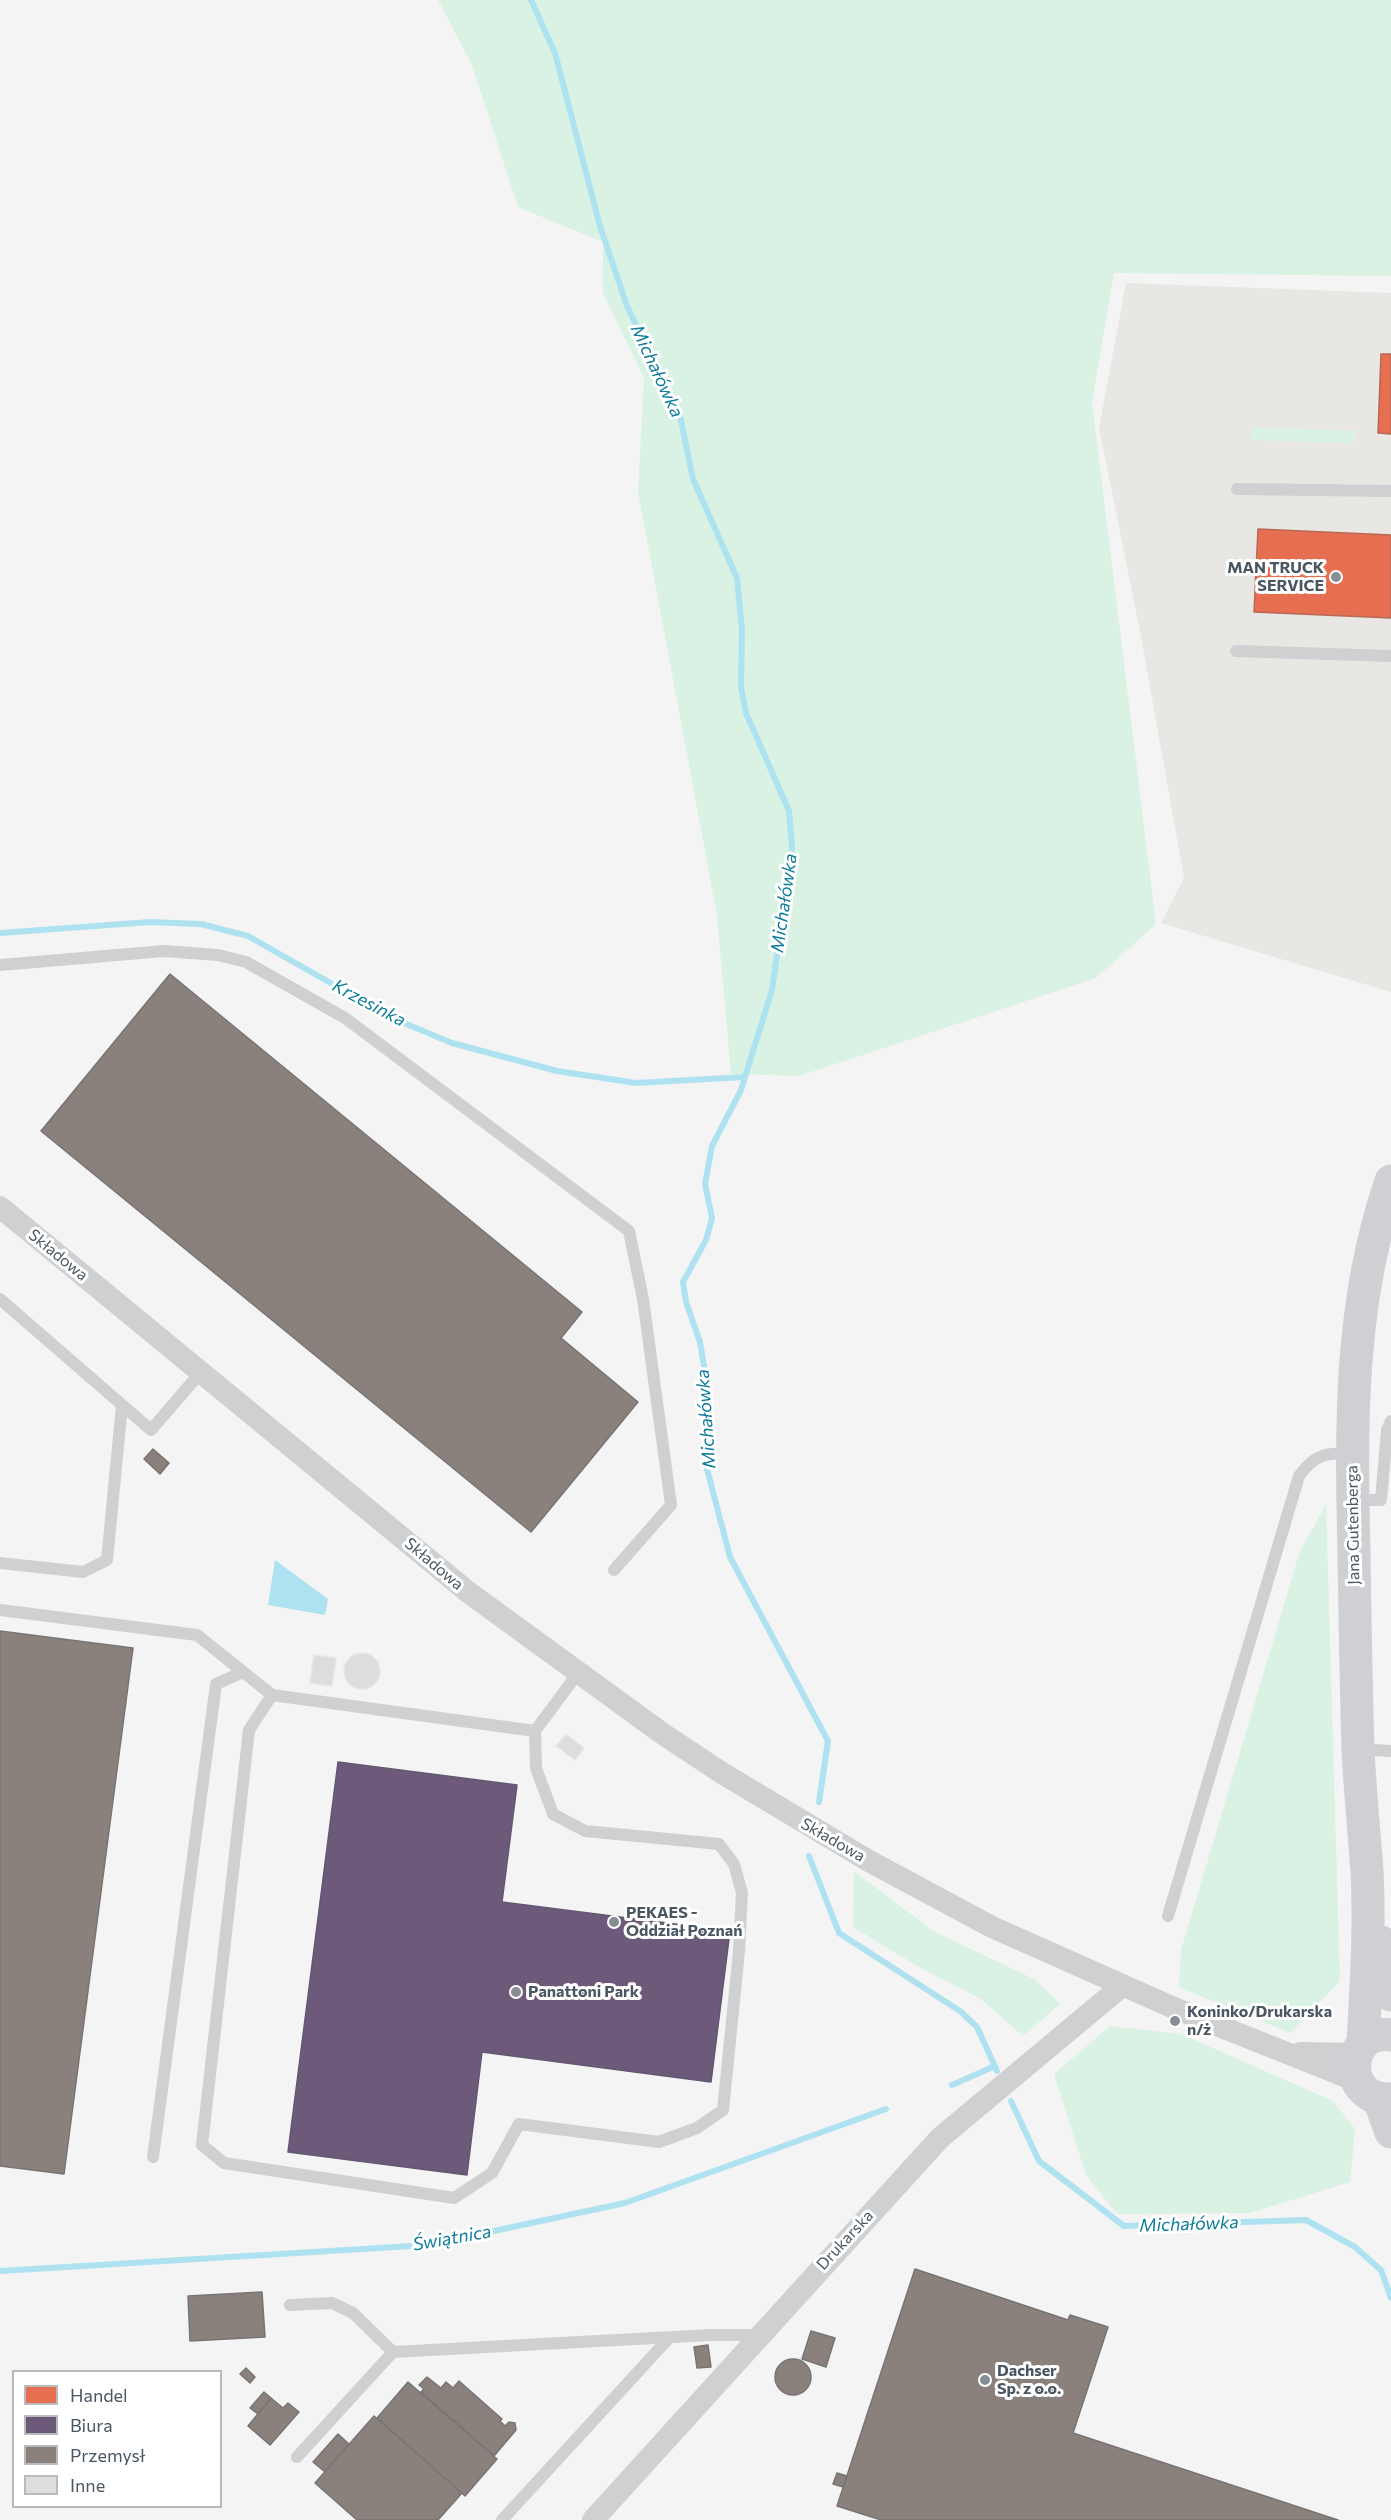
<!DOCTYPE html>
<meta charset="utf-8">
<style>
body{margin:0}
#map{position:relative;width:1391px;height:2520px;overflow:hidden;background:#f4f4f4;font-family:Commissioner,sans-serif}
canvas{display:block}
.legend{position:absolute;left:12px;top:2370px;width:210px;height:138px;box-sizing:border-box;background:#fff;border:2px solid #b7bbc0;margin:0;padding:8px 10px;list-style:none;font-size:18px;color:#4a5661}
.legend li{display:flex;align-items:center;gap:12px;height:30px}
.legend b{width:30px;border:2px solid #b7bbc0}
</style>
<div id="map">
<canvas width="1391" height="2520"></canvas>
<ul class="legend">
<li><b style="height:16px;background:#e76f51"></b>Handel</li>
<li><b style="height:16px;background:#6d597a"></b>Biura</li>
<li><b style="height:16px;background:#8a817c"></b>Przemysł</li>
<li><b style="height:16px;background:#ddddde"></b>Inne</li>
</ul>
</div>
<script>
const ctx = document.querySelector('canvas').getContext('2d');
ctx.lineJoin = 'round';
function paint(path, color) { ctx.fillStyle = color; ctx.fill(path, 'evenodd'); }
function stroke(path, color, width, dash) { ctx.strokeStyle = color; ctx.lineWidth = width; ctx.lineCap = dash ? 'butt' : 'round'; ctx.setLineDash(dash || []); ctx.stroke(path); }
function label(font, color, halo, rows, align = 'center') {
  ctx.font = font + ' Commissioner,sans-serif'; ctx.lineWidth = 6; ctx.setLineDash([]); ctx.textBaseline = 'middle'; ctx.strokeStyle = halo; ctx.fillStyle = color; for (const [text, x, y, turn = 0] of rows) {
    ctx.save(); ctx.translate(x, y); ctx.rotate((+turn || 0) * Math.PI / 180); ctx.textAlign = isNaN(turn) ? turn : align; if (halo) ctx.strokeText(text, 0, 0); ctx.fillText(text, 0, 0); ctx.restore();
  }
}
paint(new Path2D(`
 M1126 283 1391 293V992L1161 923 1184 878 1140 631 1099 428Z`), '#e8e7e3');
paint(new Path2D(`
 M438 0H1391V276L1114 273 1092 402 1156 924 1096 978 799 1076 731 1074 717 915 638 492 644 378 603 293V242L518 207 472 65Z
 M1252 427 1356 431 1355 443 1251 440Z
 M1326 1505 1340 1981 1290 2033 1179 1987 1181 1950 1300 1551Z
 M854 1871 933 1931 1036 1980 1060 2004 1023 2036 981 1999 919 1967 853 1927Z
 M1110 2026 1181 2034 1333 2101 1355 2129 1350 2182 1250 2213 1117 2214 1086 2175 1054 2074Z`), '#d9f2e3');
paint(new Path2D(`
 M275 1560 328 1599 325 1615 268 1605Z`), '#aee2f0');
const shops = new Path2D(`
 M1381 354H1391V434L1378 433Z
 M1258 529 1391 535V618L1254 612Z`);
paint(shops, '#e76f51');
stroke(shops, '#b86856', 1.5);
const offices = new Path2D(`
 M338 1762 517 1785 502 1902 730 1931 711 2082 482 2052 467 2175 288 2152Z`);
paint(offices, '#6d597a');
stroke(offices, '#625872', 1.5);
const industry = new Path2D(`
 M170 974 582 1312 561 1338 638 1402 531 1532 41 1131Z
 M153 1449 169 1463 160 1474 144 1459Z
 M0 1631 133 1648 64 2174 0 2166Z
 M915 2269 1068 2320 1070 2315 1108 2327 1073 2433 1338 2520H881L837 2506Z
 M262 2292 265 2337 190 2341 188 2296Z
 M811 2331 835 2338 826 2367 802 2359Z
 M708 2345 711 2367 697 2368 694 2347Z
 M775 2377a18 18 0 1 1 36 0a18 18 0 1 1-36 0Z
 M246 2368 255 2377 250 2383 240 2374Z
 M427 2377 441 2388 446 2382 453 2388 459 2381 502 2419 500 2421 505 2426 509 2422 515 2423 516 2430 494 2456 421 2392 424 2389 419 2385Z
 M408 2382 497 2459 465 2496 377 2418Z
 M264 2392 271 2398 258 2414 250 2408Z
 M271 2398 283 2408 288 2403 299 2412 270 2445 248 2426Z
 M374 2416 462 2493 438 2520H357L315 2483Z
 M338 2434 349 2444 325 2472 313 2462Z
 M837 2473 847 2476 843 2487 833 2484Z`);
paint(industry, '#8a817c');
stroke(industry, '#777474', 1.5);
stroke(new Path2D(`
 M531 0 555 53 600 226 627 306 680 416 693 479 737 578 742 629 741 687 746 713 789 811 792 847 772 990 741 1090 712 1146 705 1184 712 1218 706 1240 683 1282 686 1302 700 1342 705 1372 707 1469 730 1557 828 1741 819 1802
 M0 933 150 922 201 924 248 936 392 1018 452 1043 557 1071 636 1083 745 1077
 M809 1856 839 1933 960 2011 977 2027 997 2071
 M952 2085 995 2066
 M1011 2101 1039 2161 1124 2226 1306 2220 1355 2247 1381 2270 1391 2298
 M0 2271 428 2245 625 2203 886 2109`), '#aee2f0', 6);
const building = new Path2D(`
 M344 1671a18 18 0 1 1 36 0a18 18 0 1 1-36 0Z
 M314 1655 336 1658 332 1686 310 1683Z
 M566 1734 584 1748 575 1760 556 1746Z`);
paint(building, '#ddddde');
stroke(building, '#e5e6e7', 1.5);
stroke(new Path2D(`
 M1237 489 1391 491
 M1236 651 1391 656
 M0 965 164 951 218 955 246 962 345 1018 629 1231 643 1299 671 1505 614 1570
 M0 1299 151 1430 201 1372
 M1355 1500H1381L1387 1430 1391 1421
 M0 1563 83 1572 107 1560 122 1405
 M0 1610 197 1635 272 1695 535 1731 578 1673
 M272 1695 249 1730 202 2145 224 2163 454 2198 492 2173 519 2124 659 2142 697 2128 723 2110 739 1951 742 1893 734 1864 719 1844 585 1831 553 1814 536 1768 535 1731
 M1359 1749 1391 1751
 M1168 1916 1299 1476C1315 1454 1325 1453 1351 1453
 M153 2157 216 1684 243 1672
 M290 2305 332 2303 353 2313 393 2352 710 2335H759
 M297 2457 393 2352
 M502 2520 669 2338`), '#ced0d2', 12);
stroke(new Path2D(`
 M0 1207 468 1592 663 1734 722 1773 869 1861 992 1927 1174 2008 1357 2081
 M1300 2053 1356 2054
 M593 2520 940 2138 1122 1986`), '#ced0d2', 22);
stroke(new Path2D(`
 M1381 1942 1391 1995
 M1391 2035C1345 2028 1340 2102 1391 2099
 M1363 2044C1366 1987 1370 1929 1367 1871 1364 1831 1360 1790 1358 1749 1356 1684 1355 1619 1354 1554 1351 1427 1349 1303 1391 1181
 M1379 2099 1391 2132`), '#ced0d4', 33);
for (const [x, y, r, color] of [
 [1336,577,6,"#868d94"],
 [614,1922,6,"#868d94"],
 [516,1992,6,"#868d94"],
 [1175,2021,6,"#868d94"],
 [985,2380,6,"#868d94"]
]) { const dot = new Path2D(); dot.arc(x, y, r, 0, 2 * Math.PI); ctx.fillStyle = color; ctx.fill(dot); stroke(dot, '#fff', 2); }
label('bold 16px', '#4a5661', '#fff', [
 ["MAN TRUCK",1324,568,"right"],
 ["SERVICE",1324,586,"right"],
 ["PEKAES -",626,1913],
 ["Oddział Poznań",626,1931],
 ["Panattoni Park",528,1992],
 ["Koninko/Drukarska",1187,2012],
 ["n/ż",1187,2030],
 ["Dachser",997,2371],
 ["Sp. z o.o.",997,2389]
], 'left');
label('16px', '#4a5661', '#fff', [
 ["Składowa",58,1255,39],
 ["Jana Gutenberga",1353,1525,-91],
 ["Składowa",434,1564,40],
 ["Składowa",833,1840,30],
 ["Drukarska",845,2240,-47]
]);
label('italic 18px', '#0c7c9b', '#fff', [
 ["Michałówka",657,371,65],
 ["Michałówka",784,903,-82],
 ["Krzesinka",369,1003,28],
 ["Michałówka",706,1419,-94],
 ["Michałówka",1189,2224,-2],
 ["Świątnica",452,2238,-10]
]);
</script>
